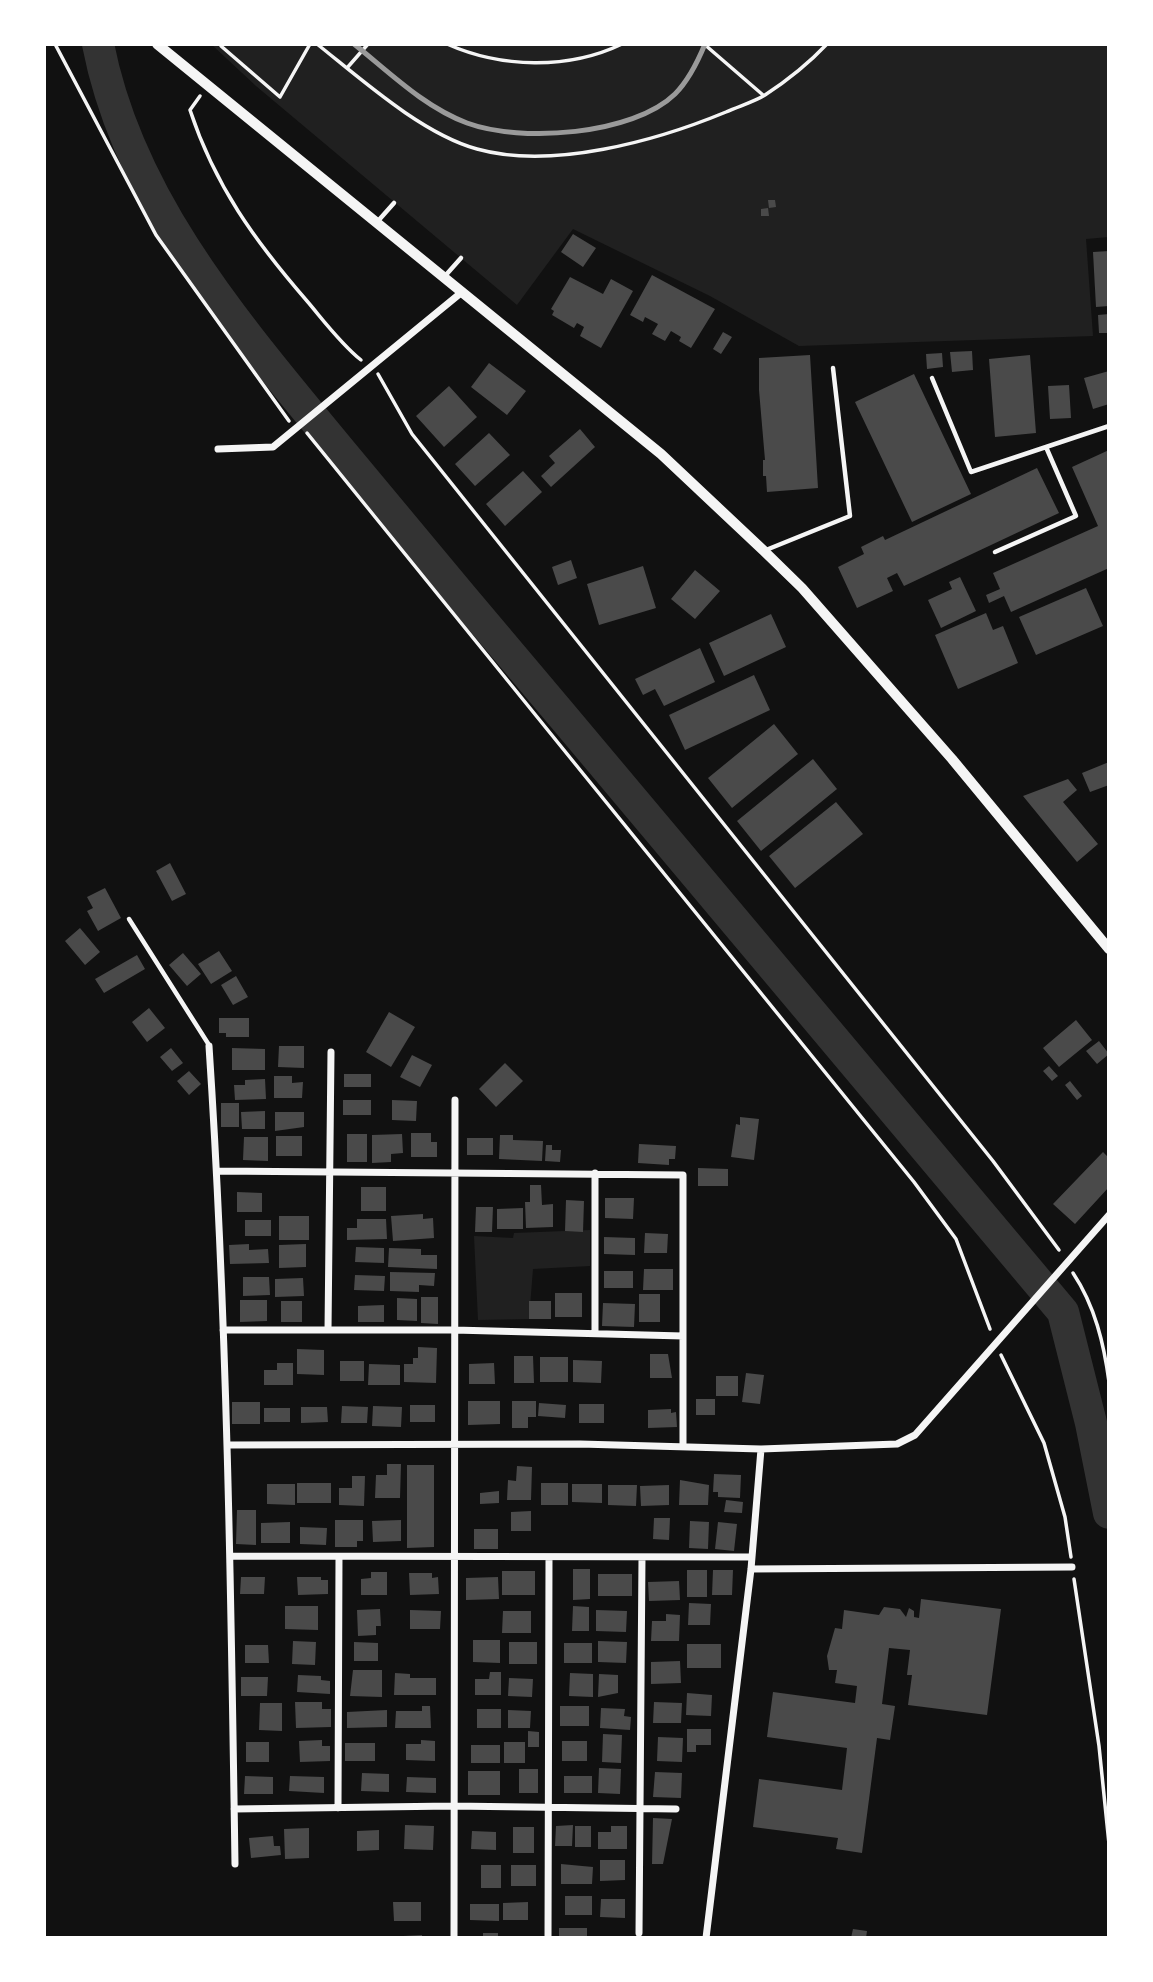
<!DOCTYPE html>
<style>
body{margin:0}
#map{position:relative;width:1153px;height:1982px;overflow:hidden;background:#111;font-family:"Fira Sans Condensed",sans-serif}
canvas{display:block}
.frame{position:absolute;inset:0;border:46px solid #fff;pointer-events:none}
</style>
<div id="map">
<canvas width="1153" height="1982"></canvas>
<div class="frame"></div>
</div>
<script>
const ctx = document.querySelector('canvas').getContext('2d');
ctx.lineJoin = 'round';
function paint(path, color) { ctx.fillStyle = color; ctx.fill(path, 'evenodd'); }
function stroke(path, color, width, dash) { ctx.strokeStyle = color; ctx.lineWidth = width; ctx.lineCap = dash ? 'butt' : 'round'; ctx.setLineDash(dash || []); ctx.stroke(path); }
paint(new Path2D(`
 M211 44H1109V237L1086 239 1093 336 799 346 710 296 573 229 517 305 256 86Z
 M590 1230V1266L533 1269 529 1319 478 1320 474 1236 513 1238 514 1233Z`), '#202020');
stroke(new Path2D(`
 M98 44C129 204 242 331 343 454 415 541 487 627 560 713 728 912 894 1113 1063 1312L1091 1423 1109 1513`), '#333', 32);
paint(new Path2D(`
 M768 200H775L776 207 769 208Z
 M768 208 769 216H761V209Z
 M573 234 596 248 583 267 561 252Z
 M1109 251V306L1096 307 1093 252Z
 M652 275 715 309 691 348 679 341 681 337 671 331 665 341 652 334 658 324 645 317 643 322 630 315Z
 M570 277 603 294 611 279 633 291 601 348 580 336 584 327 577 323 574 328 552 315 554 311 551 309Z
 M1109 314V333H1099L1098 315Z
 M723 332 732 337 721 354 713 349Z
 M972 351 973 370 952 372 950 352Z
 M942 353 943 367 927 369 926 354Z
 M810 355 818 488 767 492 766 476H763V460H765L759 390V358Z
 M1030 355 1036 433 995 437 989 359Z
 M489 363 526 391 507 415 471 387Z
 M1109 371V404L1093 409 1084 378Z
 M914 374 971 494 912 522 855 402Z
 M1069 385 1071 418 1050 419 1048 386Z
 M449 386 477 417 444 447 416 416Z
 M580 429 595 447 551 487 541 476 555 463 549 456Z
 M489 433 510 455 475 486 455 464Z
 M1109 450V568L1011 612 1004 596 989 603 986 595 1000 589 993 573 1098 526 1072 467Z
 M1037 468 1059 513 904 586 897 573 887 578 893 591 857 608 838 567 864 554 861 547 883 536 885 540Z
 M523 471 542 492 505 526 486 504Z
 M571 560 577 578 558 585 552 567Z
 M643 566 656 608 599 625 587 584Z
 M695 570 720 591 695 619 671 599Z
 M960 577 976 611 941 628 928 600 952 589 949 582Z
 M1086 588 1103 626 1036 655 1019 617Z
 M986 613 993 630 1003 626 1018 663 958 689 935 635Z
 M771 614 786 647 724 676 709 643Z
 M700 648 715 682 664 706 655 689 643 695 635 679Z
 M754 675 770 710 685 750 669 715Z
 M774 724 798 754 732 808 708 778Z
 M813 759 837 789 761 851 737 821Z
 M1109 762V785L1090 792 1082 773Z
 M1068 779 1077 790 1063 802 1098 844 1077 862 1023 796Z
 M836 802 863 834 795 888 769 856Z
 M170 863 186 894 172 901 156 871Z
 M105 888 121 918 98 931 87 911 93 908 87 897Z
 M80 928 100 952 85 965 65 941Z
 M219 951 232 971 211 984 198 964Z
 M183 953 201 974 187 986 169 965Z
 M137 955 145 969 104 993 95 979Z
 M236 976 248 997 233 1005 221 985Z
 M149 1008 165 1028 147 1042 132 1022Z
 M389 1012 415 1027 391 1067 366 1052Z
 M219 1018H249V1037H226V1033H219Z
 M1076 1020 1092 1040 1059 1067 1043 1048Z
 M1099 1041 1109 1054 1097 1064 1086 1051Z
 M279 1046H304V1068L278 1067Z
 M171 1048 183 1063 172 1071 160 1057Z
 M232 1048 265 1049V1070H232Z
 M412 1055 432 1065 420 1087 400 1077Z
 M505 1063 523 1081 496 1107 479 1089Z
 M1049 1066 1058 1076 1052 1081 1043 1071Z
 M189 1071 201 1084 189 1095 177 1081Z
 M344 1074H371V1087H344Z
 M274 1076H292V1083L303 1082 302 1098H274Z
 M265 1079 266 1099 235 1100 234 1085H245V1080Z
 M1070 1081 1082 1096 1077 1100 1065 1085Z
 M343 1100H371V1115H343Z
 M392 1100 417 1101 416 1121 392 1120Z
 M221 1103H239V1127H221Z
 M265 1111V1129H242L241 1112Z
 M275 1112H304V1127L275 1131Z
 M740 1117 759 1119 754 1160 731 1157 736 1124 740 1125Z
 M411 1133H431V1142H437V1157H411Z
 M347 1134H367V1162H347Z
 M402 1134 403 1153 391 1154V1162L372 1163V1135Z
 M500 1135H513V1140L543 1141 542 1161 499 1159Z
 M276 1136H302V1156H276Z
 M244 1137H268V1161L243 1160Z
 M467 1138H493V1155H467Z
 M639 1144 676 1146 675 1159H669V1165L638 1163Z
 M546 1145H552V1150H561L560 1162 545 1161Z
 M1103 1152 1109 1158V1187L1075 1224 1053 1204Z
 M698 1168 728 1169V1186H698Z
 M530 1185H541L542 1205 553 1204V1227L526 1228 525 1202H530Z
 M361 1187H386V1211H361Z
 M237 1192 262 1193V1212H237Z
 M605 1198H634L633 1219 605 1218Z
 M566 1200 584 1201 583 1232 565 1231Z
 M476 1207H493L492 1232H475Z
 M523 1208V1229H497V1209Z
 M423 1214V1219L433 1218 434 1238 393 1241 391 1216Z
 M279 1216H309V1240H279Z
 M357 1219H386L387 1239 347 1240V1228H357Z
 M245 1220H271V1236H245Z
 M645 1233 668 1234 667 1253H644Z
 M604 1237 635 1238V1255L604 1254Z
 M249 1244V1250L268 1249 269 1263 230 1264 229 1245Z
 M306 1244V1267L279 1268V1245Z
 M356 1247 384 1248V1263L355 1262Z
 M389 1248 421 1249V1255H437V1269L388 1267Z
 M644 1269H673V1290H643Z
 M604 1271H633V1288H604Z
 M390 1272 435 1273 434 1286 419 1285V1292L390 1291Z
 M355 1275 385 1276 384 1291 354 1290Z
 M243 1277H269L270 1295 243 1296Z
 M303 1278 304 1296 275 1297V1279Z
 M555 1293H582V1317H555Z
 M639 1294H660V1322H639Z
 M421 1297H438V1324L421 1323Z
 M397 1298 417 1299V1321L397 1320Z
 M240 1300H267V1321L240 1322Z
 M281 1301H302V1322H281Z
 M529 1301H551V1319H529Z
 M603 1303 635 1304 634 1327 602 1326Z
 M384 1305V1322H358V1306Z
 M418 1347 437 1348 436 1383 404 1382V1364H413V1358H418Z
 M297 1349 324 1350V1375L297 1374Z
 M650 1354H668L672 1378H650Z
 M514 1356H533L534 1383H514Z
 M540 1357H568V1382H540Z
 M573 1360 602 1361 601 1383 573 1382Z
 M340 1361H364V1381H340Z
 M277 1363H293V1385H264V1370H277Z
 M494 1363 495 1384H469V1364Z
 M369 1364 400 1365V1385H368Z
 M746 1373 764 1375 760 1404 742 1402Z
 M716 1376H738V1396H716Z
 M696 1399H715V1415H696Z
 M468 1401H500V1424L468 1425Z
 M512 1401H536V1417H528V1428H512Z
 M232 1402H260V1424H232Z
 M539 1403 566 1405 565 1418 538 1416Z
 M579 1404H604V1423H579Z
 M410 1405H435V1422H410Z
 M342 1406 368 1407 367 1423H341Z
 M373 1406 402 1407 401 1427 372 1426Z
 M301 1407H327L328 1422 301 1423Z
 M264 1408H290V1422H264Z
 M671 1409V1413L676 1412 677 1427 648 1428V1410Z
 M387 1464H401L400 1498H375L376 1475H387Z
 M407 1465H434V1547L407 1548Z
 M517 1466 532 1467 531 1500H507L508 1480 516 1481Z
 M714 1474 741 1475 740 1498 718 1497V1492H713Z
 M352 1476H365L364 1506 339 1505V1488H352Z
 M680 1480 709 1485 708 1505H679Z
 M297 1483H331V1503H297Z
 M541 1483H568V1505H541Z
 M267 1484H295V1505L267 1504Z
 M572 1484H602V1503L572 1502Z
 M608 1485H637L636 1506 608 1505Z
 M669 1485V1505L641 1506 640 1486Z
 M499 1491V1503L480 1504V1493Z
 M726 1500 743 1502 742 1513 724 1512Z
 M237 1510H256V1545L236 1544Z
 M531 1511V1531H511V1512Z
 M654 1518H670L669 1540 653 1539Z
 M335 1520H363V1541H357V1547H335Z
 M401 1520V1541L373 1542 372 1521Z
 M690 1521 709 1522 708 1549 689 1548Z
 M290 1522V1543H261V1523Z
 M718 1522 737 1524 734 1551 715 1549Z
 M300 1527 327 1528 326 1545 300 1544Z
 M474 1529H498V1549H474Z
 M573 1569H590V1599L573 1600Z
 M687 1570H707V1597H687Z
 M713 1570H733L732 1595H712Z
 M502 1571H535V1595H502Z
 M371 1572H387V1595H361V1579L371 1578Z
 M409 1573H432V1578L438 1577 439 1594 410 1595Z
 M598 1574H632V1596H598Z
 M241 1577H265L264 1594H240Z
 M297 1577H321V1580H328V1594L298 1595Z
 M498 1577 499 1599 466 1600V1578Z
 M679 1581 680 1600 649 1601 648 1582Z
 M921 1599 1001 1609 987 1715 908 1705 912 1675H907L910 1650 889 1648 882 1704 895 1706 890 1740 877 1738 862 1853 836 1849 838 1838 753 1827 759 1779 842 1790 847 1748 767 1737 773 1692 855 1703 857 1686 835 1683 837 1670H829L827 1656 835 1628 842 1629 844 1610 879 1615 884 1607 900 1609 906 1617 909 1608 914 1611V1617L919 1618Z
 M689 1603 711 1604 710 1625H688Z
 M285 1606H318V1630L285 1629Z
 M573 1606 589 1607V1631H572Z
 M380 1609 381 1626H376V1635L358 1636 357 1610Z
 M410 1610 441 1611 440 1629H410Z
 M596 1610 627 1611 626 1632 596 1631Z
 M503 1611H531V1633H502Z
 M666 1614 680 1615 679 1641H651L652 1621H666Z
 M473 1640H500V1663L473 1662Z
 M293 1641 316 1642 315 1665 292 1664Z
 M598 1641 627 1642 626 1663 598 1662Z
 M354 1642 378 1643V1661H354Z
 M509 1642H537V1664H509Z
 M564 1643H592V1663H564Z
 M687 1644H721V1668H687Z
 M245 1645H268L269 1663H245Z
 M680 1661 681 1683 651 1684V1662Z
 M353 1670H382V1697L350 1696Z
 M490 1672H501V1695H475V1679H489Z
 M395 1673 410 1674V1678H436V1695H394Z
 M570 1673 593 1674V1697L569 1696Z
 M599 1674 618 1675V1693L598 1697Z
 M298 1675 321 1676V1680L330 1681V1694L297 1692Z
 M241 1677H268L267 1696H241Z
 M509 1678 533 1679 532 1697 508 1696Z
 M687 1693 712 1695 711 1716 686 1715Z
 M295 1702H322V1709H331V1727L296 1728Z
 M654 1702 682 1703 681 1723H653Z
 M260 1703H282V1731L259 1730Z
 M422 1706H430L431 1728H395L396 1711H422Z
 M560 1706H589V1726H560Z
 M601 1708 625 1709 624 1716 631 1717 630 1730 600 1728Z
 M477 1709H501V1728H477Z
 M387 1710V1727L347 1728V1712Z
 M508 1710 531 1711 530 1728H508Z
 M687 1729H711V1745H696V1752H687Z
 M528 1731 539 1732V1747H528Z
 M603 1734 622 1735 621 1763 602 1762Z
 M658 1737 683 1738 682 1762 657 1761Z
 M322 1740V1746H330V1761L300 1762 299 1741Z
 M421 1740 435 1741V1761L406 1760V1744H421Z
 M562 1741H587V1761H562Z
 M246 1742H269V1762H246Z
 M504 1742H525V1763H504Z
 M345 1743H375V1761H345Z
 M471 1745H500V1763H471Z
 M599 1768 621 1769 620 1794 598 1793Z
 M519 1769H538V1793H519Z
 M468 1771H500V1795H468Z
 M655 1772 682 1773 681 1798 653 1797Z
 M362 1773 389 1774V1792L361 1791Z
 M245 1776 273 1777V1794H244Z
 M290 1776 324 1777V1793L289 1791Z
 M564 1776H592V1793H564Z
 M407 1777 436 1778V1793L406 1792Z
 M653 1818 672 1819 663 1864H652Z
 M405 1825 434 1826 433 1850 404 1849Z
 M573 1825 572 1846H555L556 1826Z
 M575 1826H591V1847H575Z
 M611 1826H627V1849H598V1832H611Z
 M513 1827H534V1853H513Z
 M309 1828V1858L285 1859 284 1829Z
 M379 1830V1850L357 1851V1831Z
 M472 1831 496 1832V1850L471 1849Z
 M273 1836 274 1846H280L281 1855 251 1858 249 1838Z
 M600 1860H625V1880L600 1881Z
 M561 1864 593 1867 592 1884H561Z
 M481 1865H501V1888H481Z
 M511 1865H536V1886H511Z
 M565 1896H592V1915H565Z
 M601 1899H625V1918L600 1917Z
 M393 1902H421V1921H394Z
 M528 1902V1920H503V1903Z
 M470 1904H499V1921L470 1920Z
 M559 1928H587V1938H559Z
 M853 1929 867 1931 866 1938H851Z
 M483 1933H498V1938H483Z
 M422 1935V1938H403V1936Z`), '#4a4a4a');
stroke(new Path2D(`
 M55 44 156 235 289 421
 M317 44C361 79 422 134 477 149 552 170 656 141 726 112 739 106 754 102 765 95 788 80 809 63 827 44
 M447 44C501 68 568 70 622 44
 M704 44 763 95
 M221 46 280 97 310 44
 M347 68 368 44
 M200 96 190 110C215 186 255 241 307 301 324 321 341 344 361 360
 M378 374 412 434 993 1161 1059 1250
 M307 433 914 1182 956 1239 990 1329
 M1073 1273C1095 1306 1104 1344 1109 1382
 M1001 1355 1044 1443 1065 1517 1071 1557
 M1074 1579 1099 1746 1109 1844`), '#f5f5f5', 3.5);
stroke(new Path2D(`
 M378 221 394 203
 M445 276 461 258
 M932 378 971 472 1109 426
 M766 550 850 516 833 368
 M995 552 1076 516 1046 447
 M129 919 209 1045`), '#f5f5f5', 4.5);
stroke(new Path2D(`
 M218 449 273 447 462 292
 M209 1046C227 1318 231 1591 235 1864
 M217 1171 683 1175V1447
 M595 1173V1333
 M223 1330H454L683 1336
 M328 1330 331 1052
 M228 1445 580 1444 761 1449 897 1444 915 1435 1109 1215
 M230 1556 752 1557
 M751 1569 1072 1567
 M338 1808 339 1557
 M234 1809 452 1806 676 1809
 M639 1933 642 1557
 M454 1938 455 1100
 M548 1938 549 1558
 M706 1938 751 1569 761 1449`), '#f5f5f5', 7);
stroke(new Path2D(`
 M157 44 661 454 764 551 802 588 952 759 1109 949`), '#f5f5f5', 10);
stroke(new Path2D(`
 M354 44C389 72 424 107 467 123 521 143 633 135 675 94 689 80 698 61 705 44`), '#9a9a9a', 5);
</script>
